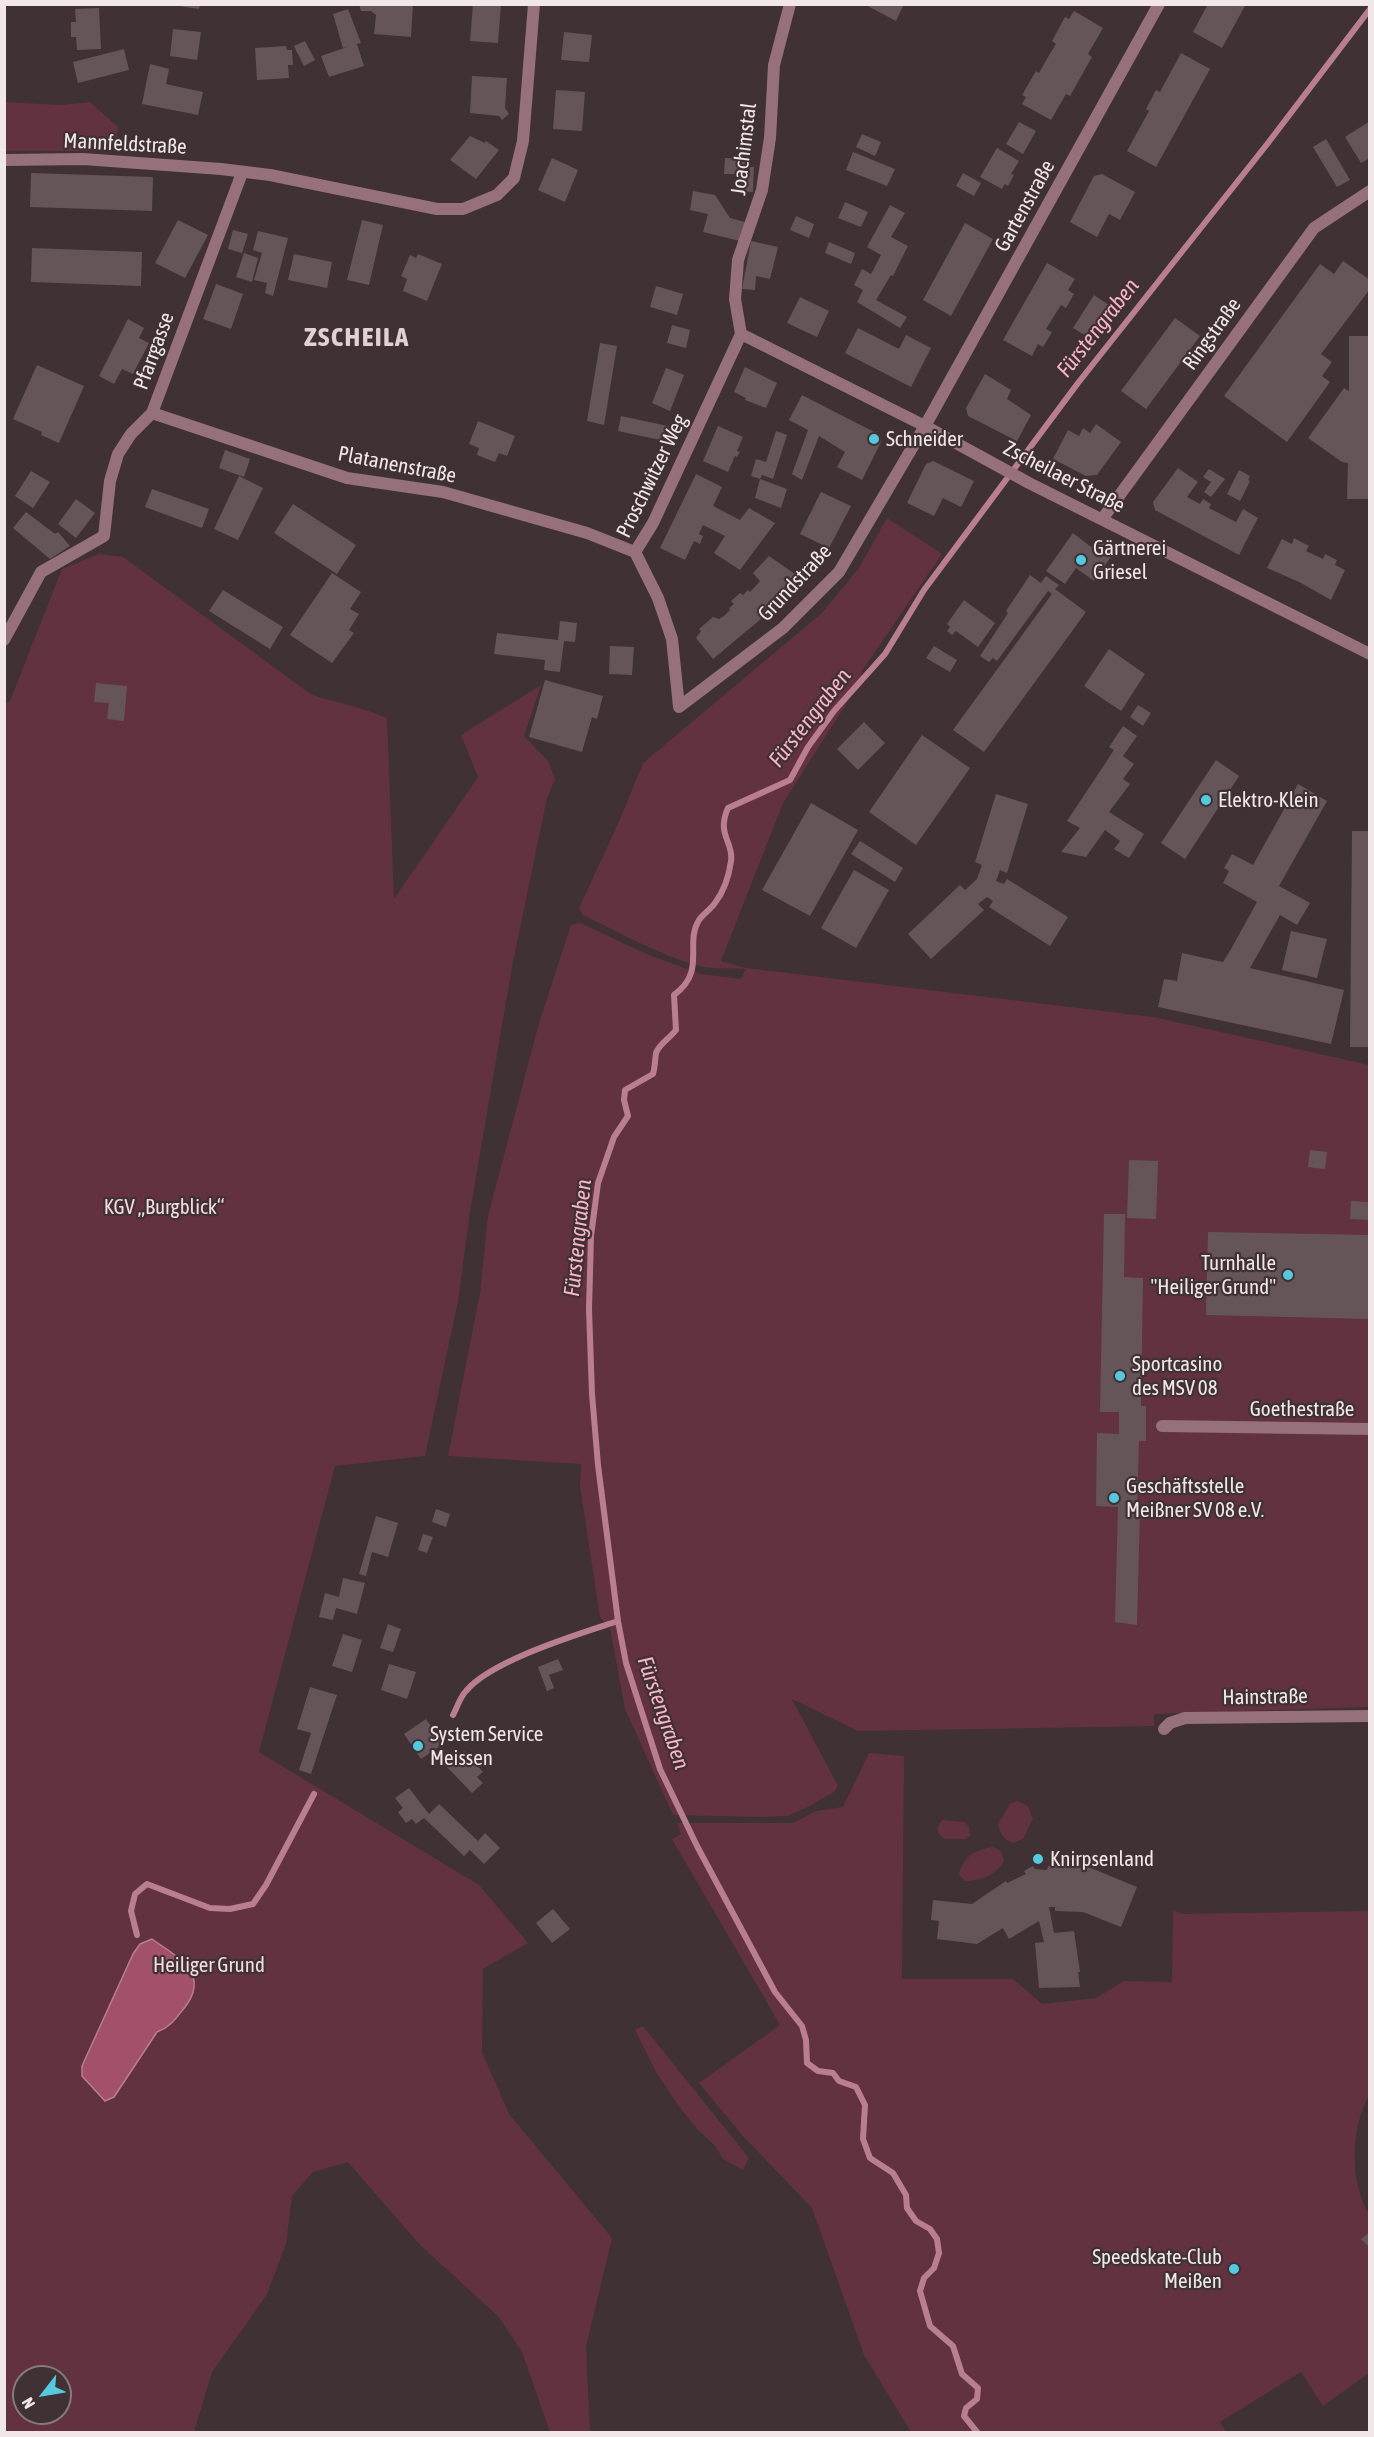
<!DOCTYPE html>
<meta charset="utf-8">
<style>
body{margin:0}
#map{position:relative;width:1374px;height:2437px;overflow:hidden;background:#3f3134;font-family:"Asap Condensed",sans-serif}
canvas{display:block}
.frame{position:absolute;inset:0;border:6px solid #f1e7e9;pointer-events:none}
.north{position:absolute;left:12px;top:2365px;width:60px;height:60px;box-sizing:border-box;background:#3f3134;border:2px solid #867a7c;border-radius:50%;rotate:239deg;font-size:16px;font-weight:700;line-height:24px;text-align:center;color:#f1e7e9}
.north::after{content:'';display:block;margin:auto;width:21px;height:27px;background:#55cadf;clip-path:polygon(50% 0,100% 100%,50% 72%,0 100%)}
</style>
<div id="map">
<canvas width="1374" height="2437"></canvas>
<div class="frame"></div>
<div class="north">N</div>
</div>
<script>
const ctx = document.querySelector('canvas').getContext('2d');
ctx.lineJoin = 'round';
function paint(path, color) { ctx.fillStyle = color; ctx.fill(path, 'evenodd'); }
function stroke(path, color, width, dash) { ctx.strokeStyle = color; ctx.lineWidth = width; ctx.lineCap = dash ? 'butt' : 'round'; ctx.setLineDash(dash || []); ctx.stroke(path); }
function label(font, color, halo, rows, align = 'center') {
  ctx.font = font + ' "Asap Condensed",sans-serif'; ctx.lineWidth = 4.5; ctx.setLineDash([]); ctx.textBaseline = 'middle'; ctx.strokeStyle = halo; ctx.fillStyle = color; for (const [text, x, y, turn = 0] of rows) {
    ctx.save(); ctx.translate(x, y); ctx.rotate((+turn || 0) * Math.PI / 180); ctx.textAlign = isNaN(turn) ? turn : align; if (halo) ctx.strokeText(text, 0, 0); ctx.fillText(text, 0, 0); ctx.restore();
  }
}
paint(new Path2D(`
 M4 102 60 105 90 102 118 127 115 149 112 151H5Z
 M887 518 942 554 862 671 861 681 783 803 721 961 746 968 1153 1017 1369 1065V1707L1154 1714V1726L858 1731 792 1699 838 1786 834 1792 806 1808 787 1816 759 1817 673 1815 625 1709 610 1628 600 1617 580 1486 581 1464 448 1456 480 1293 488 1216 539 1023 571 925 580 923 649 955 701 974 741 979 746 969C731 967 715 970 699 966 659 955 621 933 583 915L579 908 618 824 643 763 822 613 859 568Z
 M99 554 123 557 312 695 366 710 387 718 394 899 478 777 461 735 541 685 524 736 548 761 555 779 547 798 512 967 470 1212 458 1301 425 1456 335 1466 259 1752 479 1885 528 1943 483 1969 482 2052 509 2114 612 2238 586 2347 590 2432H550L522 2352 499 2317 420 2245 348 2162 313 2172 292 2196 286 2244 266 2296 212 2372 194 2432H5L4 704 10 701 62 569ZM24 2377H60V2413H24Z
 M869 1753 904 1756 902 1979H1013L1042 2004 1096 1998 1124 1981 1172 1982 1173 1911 1184 1914 1369 1911V2095C1351 2128 1349 2181 1369 2214V2373L1323 2406 1301 2372 1220 2422 1226 2432H911L864 2355 812 2208 742 2135 699 2083 780 2025 672 1839 681 1834 677 1823H793L816 1811 843 1807Z
 M1017 1801 1028 1806 1033 1819 1023 1839 1013 1843C1003 1840 1000 1833 998 1824L1010 1804Z
 M942 1820 965 1822 969 1827 970 1836 965 1839H944L938 1832V1826Z
 M993 1847 1001 1851 1004 1861C997 1875 980 1881 965 1881L959 1875C962 1857 975 1850 993 1847Z
 M643 2026 749 2158 743 2170 723 2159 716 2147 697 2129 678 2105 656 2072 635 2030Z`), '#623241');
const water = new Path2D(`
 M152 1939C177 1957 211 1973 185 2007 176 2018 171 2027 157 2032L114 2097 105 2101 82 2076V2066L133 1954 140 1944Z`);
paint(water, '#a3516b');
stroke(water, '#ba7e91', 1.5);
stroke(new Path2D(`
 M453 1715C457 1708 460 1697 466 1691 492 1660 579 1634 618 1621
 M137 1935 131 1911 135 1894 147 1884 210 1908 230 1909 253 1904 266 1885 314 1794
 M977 2432 964 2416 966 2408 977 2399 978 2388 962 2374 953 2346 930 2326 920 2291 924 2278 934 2268 939 2253 937 2239 930 2229 916 2221 907 2208 906 2195 893 2173 870 2158 863 2139 865 2105 856 2087 839 2081 833 2073 818 2071 807 2063 806 2040 802 2026 775 1992 697 1846 660 1769 626 1663 618 1621 598 1465 592 1394 589 1309 591 1236 598 1183 614 1137 628 1116 624 1100 625 1090 653 1074C655 1067 655 1059 656 1053 659 1044 670 1038 676 1030L674 995C707 971 684 944 699 920 703 914 710 910 715 903 724 891 729 876 731 861 734 842 716 835 728 808L790 780 808 747 834 711 885 654 924 590 1078 383 1268 143 1370 9`), '#ba7e91', 6);
paint(new Path2D(`
 M179 4H200L199 9 179 6Z
 M359 4H413L411 37 374 34 376 15 371 11H361Z
 M473 4H501L498 43 470 41Z
 M864 4H904L896 21Z
 M1208 4H1246L1222 48 1193 32Z
 M99 8 101 49 77 50 76 37H71V22H76L75 9Z
 M348 9 361 43 357 44 364 66 329 77 321 56 350 46 343 48 333 14Z
 M1074 11 1103 28 1088 54 1092 57 1070 96 1066 94 1051 120 1022 104 1026 97 1022 95 1036 71 1039 73 1048 57 1056 44 1052 41 1065 17 1069 19Z
 M173 29 201 32 197 60 170 56Z
 M564 32 592 35 589 62 561 60Z
 M305 41 315 60 304 66 294 46Z
 M286 46 287 50H292L293 65H288L289 78 257 80 255 48Z
 M124 49 129 70 78 83 73 62Z
 M1181 53 1210 69 1156 167 1127 151 1149 111 1146 109 1156 90 1160 92Z
 M150 64 169 69 166 84 203 92 198 115 142 104Z
 M472 76 507 78 505 108 509 114 502 120 499 116 470 113Z
 M556 90 585 92 582 131 553 129Z
 M1370 121V158L1361 163 1345 137Z
 M1019 122 1036 131 1023 154 1006 144Z
 M862 134 881 142 875 156 856 147Z
 M470 136 485 143 486 141 499 150 476 179 450 160Z
 M1326 139 1350 180 1337 187 1313 147Z
 M997 148 1019 161 1011 174 1014 175 1008 186 1005 184 1002 189 980 177Z
 M853 152 895 169 887 186 846 170Z
 M552 158 578 170 565 202 538 190Z
 M725 158 746 159V167H754L753 192 737 191V174H724Z
 M31 173 153 177 152 211 30 207Z
 M963 173 981 183 974 196 956 186Z
 M1102 174 1135 192 1120 220 1109 214 1097 237 1070 222 1094 176Z
 M693 191 715 195 730 218 745 222 740 241 703 232 708 214 690 210Z
 M845 202 868 212 861 227 838 218Z
 M890 205 905 213 891 237 908 246 893 276 891 275 876 300 907 317 900 328 857 302 863 290 854 285 862 269 871 274 881 255 867 247Z
 M796 216 814 224 809 238 790 230Z
 M178 220 208 235 185 278 155 263Z
 M362 220 383 225 369 285 347 280Z
 M965 223 993 239 951 316 923 300Z
 M233 230 248 234 242 253 228 249Z
 M258 231 288 238 273 296 265 293 267 283 254 280 262 253 253 250Z
 M751 241 778 247 770 279 756 276 755 290 742 289Z
 M829 242 855 253 851 264 825 253Z
 M32 248 142 252 141 286 31 282Z
 M244 253 258 258 252 282 236 277Z
 M294 254 332 262 327 288 288 280Z
 M418 254 442 264 427 301 403 291 407 279 401 276 410 255 416 258Z
 M1343 261 1370 280V289L1321 354 1332 362 1322 376 1330 382 1287 442 1224 396 1320 264 1334 274Z
 M1047 263 1075 279 1068 290 1074 294 1066 308 1061 305 1046 329 1052 332 1043 347 1038 344 1032 356 1003 340Z
 M216 284 243 294 231 329 203 319Z
 M656 286 683 294 677 315 650 307Z
 M1094 295 1112 307 1091 339 1073 328Z
 M800 297 829 311 817 337 787 323Z
 M1175 318 1200 336 1146 409 1121 391Z
 M128 319 144 328 139 338 149 343 133 374 122 369 114 384 99 376Z
 M672 325 690 330 686 348 667 343Z
 M858 328 899 349 906 335 931 348 911 387 845 353Z
 M1349 336H1370V499H1347L1348 463 1342 462 1308 438 1344 388 1349 391Z
 M600 343 617 346 604 425 587 421Z
 M37 365 84 386 59 443 41 435 42 432 13 419Z
 M745 367 777 383 766 408 745 400 746 398 734 392Z
 M666 368 684 375 670 411 652 403Z
 M985 374 1011 390 1007 399 1031 415 1017 441 968 416 966 408Z
 M802 395 880 435 881 442 862 480 837 467 845 452 819 436 802 480 792 474 808 430 789 420Z
 M621 416 677 428 674 443 618 431Z
 M478 421 515 436 507 456 499 453 495 462 477 455 479 448 469 444Z
 M1096 424 1121 442 1097 475 1086 476 1053 459 1068 430 1079 436 1083 428 1090 433Z
 M718 426 743 437 737 451 740 452 737 457 735 456 728 472 703 461Z
 M776 431 787 435 773 479 762 475 760 479 751 476 756 459 766 462Z
 M225 450 250 459 244 477 219 468Z
 M933 461 974 481 961 507 943 498 934 516 907 503 926 464Z
 M1178 468 1198 482 1187 497 1200 504 1203 499 1211 504 1209 508 1236 522 1243 509 1258 518 1239 555 1155 510 1153 502Z
 M1209 469 1225 479 1211 497 1204 492 1211 482 1203 477Z
 M1239 470 1250 476 1248 480 1250 481 1240 501 1227 494Z
 M31 471 50 482 33 508 15 496Z
 M696 474 722 487 713 506 740 520 749 508 775 523 740 570 714 553 725 536 703 525 699 534 703 536 700 544 694 541 685 560 660 548Z
 M239 476 263 488 238 540 214 529Z
 M760 479 787 489 781 508 755 498Z
 M152 489 209 509 202 528 145 507Z
 M821 492 851 506 829 548 800 534Z
 M76 499 95 513 76 538 58 524Z
 M293 504 356 545 337 574 274 533Z
 M26 512 55 534 58 532 70 546 50 559 13 528Z
 M1073 533 1091 547 1098 538 1115 551 1094 581 1076 568 1065 584 1046 571Z
 M1294 538 1309 546 1306 551 1323 559 1325 554 1337 560 1335 565 1345 570 1331 600 1299 582 1267 568 1282 539 1292 544Z
 M769 556 802 579 774 608 713 659 696 638 701 631 699 629 713 617 719 619 724 616 730 610 729 608 734 604 731 601 740 593 743 595 748 590 750 592 760 581 753 573Z
 M332 573 361 592 350 609 359 614 349 630 354 633 332 663 290 635Z
 M1030 575 1041 583 1046 576 1059 585 1055 589 1086 612 984 752 953 730 1052 594 1048 591 997 661 993 658 989 662 980 656 1008 613 1006 611Z
 M223 590 283 627 270 649 209 611Z
 M964 600 995 623 978 647 956 631 952 635 947 631 950 627 947 624Z
 M560 621 577 623 575 642 564 641 560 672 544 670 545 660 494 654 497 633 558 640Z
 M610 646 634 647 632 675 609 674Z
 M934 646 957 660 950 672 926 658Z
 M1109 649 1145 674 1121 711 1084 686Z
 M545 680 603 696 597 719 592 717 582 752 529 737Z
 M96 683 127 686 124 721 107 719 109 703 94 702Z
 M1138 705 1151 713 1143 726 1130 717Z
 M864 722 885 743 858 770 837 749Z
 M1123 726 1137 736 1123 756 1134 764 1123 779 1130 784 1109 812 1144 834 1129 858 1114 849 1120 841 1105 830 1086 857 1061 852 1080 828 1067 821 1114 750 1109 747Z
 M922 735 970 768 916 845 869 812Z
 M1216 760 1239 776 1185 859 1161 843Z
 M1298 784 1327 801 1279 886 1310 903 1297 925 1280 915 1250 968 1344 990 1331 1044 1158 1007 1164 979 1177 981 1182 953 1223 962 1231 949 1257 902 1223 883 1229 871 1224 868 1232 854 1253 865Z
 M996 794 1028 804 1007 873 1000 870 996 881 1004 884 1007 879 1068 917 1050 946 989 907 993 901 987 897 978 904 984 910 931 959 908 934 960 885 965 890 977 879 982 865 975 862Z
 M811 803 858 830 810 916 762 890Z
 M1352 831H1370V1047H1350Z
 M860 841 903 868 895 882 851 854Z
 M854 870 889 890 856 948 821 928Z
 M1291 931 1327 939 1317 978 1282 970Z
 M1310 1150 1327 1152 1325 1169 1308 1167Z
 M1129 1160 1158 1161 1156 1219 1127 1218Z
 M1351 1201 1370 1202V1220L1350 1219Z
 M1104 1214H1125L1124 1277 1143 1278 1141 1406H1146V1441H1139L1137 1507H1140L1137 1625 1115 1622 1118 1507 1096 1506 1097 1433 1119 1434V1412H1100Z
 M1208 1232 1370 1235V1319L1206 1315Z
 M436 1509 450 1514 446 1527 432 1522Z
 M376 1516 398 1523 388 1557 372 1552 366 1576 359 1574Z
 M423 1534 433 1537 427 1553 418 1550Z
 M343 1578 365 1583 357 1614 336 1608 333 1620 319 1617 325 1593 339 1597Z
 M388 1624 401 1629 393 1652 380 1648Z
 M343 1634 362 1640 352 1672 332 1666Z
 M558 1659 563 1670 549 1675 554 1688 547 1691 538 1667Z
 M389 1664 416 1672 407 1699 381 1690Z
 M310 1687 337 1695 311 1774 299 1770 311 1733 297 1729Z
 M426 1719 443 1744 421 1759 404 1734Z
 M464 1751 483 1772 477 1777 483 1783 472 1793 447 1767Z
 M409 1788 429 1814 439 1804 478 1841 485 1833 500 1848 484 1864 470 1850 464 1856 424 1818 416 1824 412 1819 406 1823 398 1812 403 1808 395 1798Z
 M1033 1866 1035 1869 1047 1870 1048 1866 1091 1868 1137 1887 1121 1927 1083 1912 1055 1911V1907H1049L1054 1933 1074 1931 1080 1972H1078L1080 1987 1039 1988 1035 1943 1044 1942 1039 1921 1009 1939 1003 1928 977 1944 937 1939 939 1921 931 1920 933 1900 972 1904 1006 1881 1007 1883 1026 1874 1024 1871Z
 M553 1909 570 1929 552 1943 536 1923Z
 M1370 2232V2248L1361 2239Z`), '#655559');
stroke(new Path2D(`
 M4 160 83 159 221 169 270 175 437 209H463L497 195 514 178 523 141 534 4
 M741 334 925 426 1029 483 1370 654
 M741 334 735 299 738 260 762 190 770 138 774 65 790 4
 M152 413 347 478 443 492 587 533 635 552
 M1103 518 1314 228 1370 191
 M635 552 658 598 672 639 679 707 783 628 839 572 925 426 1159 4
 M635 552 653 523 741 334
 M4 640 41 572 104 536 110 481 118 454 131 434 152 413 242 173
 M1162 1426 1370 1429
 M1164 1729 1170 1723 1185 1718 1370 1716`), '#96707a', 12);
for (const [x, y, r, color] of [
 [874,439,6,"#55cadf"],
 [1081,560,6,"#55cadf"],
 [1206,800,6,"#55cadf"],
 [1288,1275,6,"#55cadf"],
 [1120,1376,6,"#55cadf"],
 [1114,1498,6,"#55cadf"],
 [418,1746,6,"#55cadf"],
 [1038,1859,6,"#55cadf"],
 [1234,2269,6,"#55cadf"]
]) { const dot = new Path2D(); dot.arc(x, y, r, 0, 2 * Math.PI); ctx.fillStyle = color; ctx.fill(dot); stroke(dot, '#3f3134', 2); }
label('21px', '#f1e7e9', '#3f3134', [
 ["Mannfeldstraße",125,144,3],
 ["Joachimstal",744,149,-83],
 ["Gartenstraße",1025,206,-61],
 ["Ringstraße",1212,334,-54],
 ["Pfarrgasse",154,351,-70],
 ["Platanenstraße",397,465,11],
 ["Proschwitzer Weg",652,476,-64],
 ["Zscheilaer Straße",1064,477,27],
 ["Grundstraße",795,583,-47],
 ["Goethestraße",1302,1409],
 ["Hainstraße",1265,1697,-1]
]);
label('21px', '#f1e7e9', '#3f3134', [
 ["Schneider",886,439],
 ["Gärtnerei",1093,548],
 ["Griesel",1093,572],
 ["Elektro-Klein",1218,800],
 ["Turnhalle",1276,1263,"right"],
 ["\"Heiliger Grund\"",1276,1287,"right"],
 ["Sportcasino",1132,1364],
 ["des MSV 08",1132,1388],
 ["Geschäftsstelle",1126,1486],
 ["Meißner SV 08 e.V.",1126,1510],
 ["System Service",430,1734],
 ["Meissen",430,1758],
 ["Knirpsenland",1050,1859],
 ["Speedskate-Club",1222,2257,"right"],
 ["Meißen",1222,2281,"right"]
], 'left');
label('21px', '#f4dbe1', '#3f3134', [
 ["KGV „Burgblick“",164,1207],
 ["Heiliger Grund",209,1965]
]);
label('italic 22px', '#fab4c7', '#3f3134', [
 ["Fürstengraben",1098,328,-52],
 ["Fürstengraben",810,718,-52],
 ["Fürstengraben",578,1238,-84],
 ["Fürstengraben",663,1713,71]
]);
ctx.letterSpacing = '1.5px';
label('bold 27px', '#e2d0d4', '#3f3134', [
 ["ZSCHEILA",357,337]
]);
ctx.letterSpacing = '0px';
</script>
